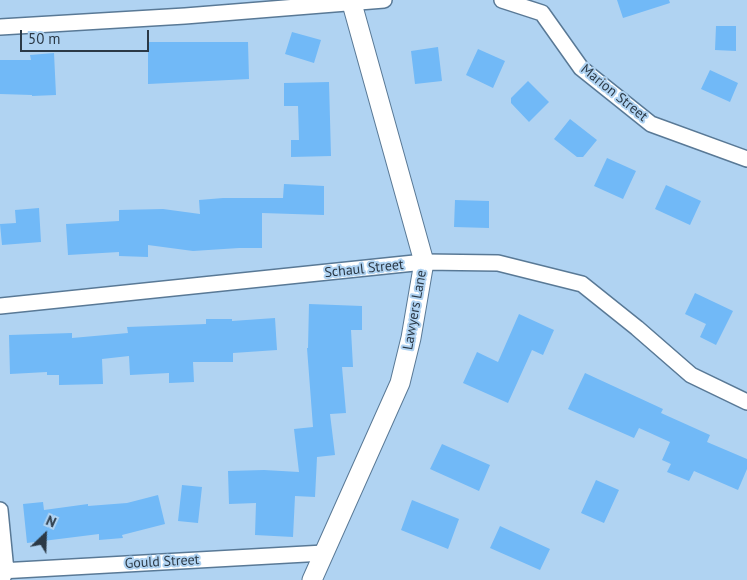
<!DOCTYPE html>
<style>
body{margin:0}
#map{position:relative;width:747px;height:580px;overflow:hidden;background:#b0d3f2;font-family:"PT Sans",sans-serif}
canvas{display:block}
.north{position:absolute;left:20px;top:510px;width:50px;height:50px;-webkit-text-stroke:4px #b0d3f2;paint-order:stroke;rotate:24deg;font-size:14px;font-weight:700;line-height:20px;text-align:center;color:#2b3946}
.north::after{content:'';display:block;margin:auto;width:18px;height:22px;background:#2b3946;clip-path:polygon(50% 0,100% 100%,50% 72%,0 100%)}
.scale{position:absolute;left:20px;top:30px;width:129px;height:22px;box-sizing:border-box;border:2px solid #2b3946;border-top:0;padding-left:6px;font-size:15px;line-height:18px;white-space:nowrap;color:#2b3946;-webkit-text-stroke:4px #b0d3f2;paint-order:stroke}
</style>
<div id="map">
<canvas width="747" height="580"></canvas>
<div class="north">N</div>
<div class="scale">50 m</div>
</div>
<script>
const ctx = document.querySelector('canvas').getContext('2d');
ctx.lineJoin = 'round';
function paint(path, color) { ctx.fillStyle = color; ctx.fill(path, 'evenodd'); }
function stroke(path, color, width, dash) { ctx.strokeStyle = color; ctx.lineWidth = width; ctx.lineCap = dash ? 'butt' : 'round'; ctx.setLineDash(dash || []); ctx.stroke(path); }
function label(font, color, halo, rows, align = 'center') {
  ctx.font = font + ' "PT Sans",sans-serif'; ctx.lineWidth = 4; ctx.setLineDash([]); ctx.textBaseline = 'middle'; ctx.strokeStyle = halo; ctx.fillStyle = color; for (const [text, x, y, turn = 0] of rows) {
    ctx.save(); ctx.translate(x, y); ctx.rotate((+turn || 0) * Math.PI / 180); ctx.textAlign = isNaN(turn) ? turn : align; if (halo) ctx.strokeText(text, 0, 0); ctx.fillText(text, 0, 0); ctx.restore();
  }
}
paint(new Path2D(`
 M617 0H669L670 3 623 18Z
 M716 26H736V51L715 50Z
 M292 32 321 40 314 63 285 54Z
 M148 42H248L249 79 148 84Z
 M438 47 442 81 415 84 411 51Z
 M478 49 505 61 493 88 466 75Z
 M54 53 56 95 32 96V95L0 94V60H31L30 55Z
 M710 70 738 83 730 102 701 89Z
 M528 81 549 102 529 122 511 103V98Z
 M329 82 331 156 291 157V140H299L298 106H284V83Z
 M570 119 597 140 583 157H577L554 139Z
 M607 158 636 171 623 199 594 186Z
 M284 184 324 186V215L262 213V248H239L193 251 148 245V257L119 256V252L68 255 66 224 119 221V210L163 209 200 214 199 200 223 198H283Z
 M666 185 701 201 690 225 655 209Z
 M455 200 489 201V228L454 227Z
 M39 208 41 242 2 245 0 224 16 223 15 210Z
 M695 293 733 311 716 345 700 337 706 324 685 314Z
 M309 304 362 306V330H351L353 367H342L346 413 330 414 335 455 317 457 315 497 295 496 293 537 255 535 256 503 229 504 228 471 264 470 299 472 294 429 313 427 307 348H308Z
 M519 314 554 330 543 355 532 350 508 403 463 383 477 352 498 362Z
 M275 318 277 350 233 353V362H193L194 382 169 383V373L130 375 129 356 102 359 103 384 59 385V375H47V372L10 374 9 335 72 333V338L128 333 127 327 206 324V319H232V321Z
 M585 373 663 409 661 413 710 435 707 442 747 459V469L738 490 694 471 689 481 667 472 671 464 662 460 670 442 639 428 634 438 568 409Z
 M442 444 490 465 479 491 430 469Z
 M596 480 619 490 604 523 581 513Z
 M182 485 202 487 198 523 178 521Z
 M158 495 165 524 122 535 123 538 99 540V534L27 543 23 504 43 502 44 510 88 504V506L127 503Z
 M412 500 459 519 448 549 401 530Z
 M500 526 550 549 540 570 490 548Z`), '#71b9f7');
const minor = new Path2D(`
 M502 0 542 13 581 68 651 124 747 159
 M0 27 185 16 384 0
 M0 306 424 262 498 263 582 284 637 328 691 375 747 402
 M0 510 6 571 2 579
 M0 571 324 553`);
const tertiary = new Path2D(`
 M312 580 400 383 411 338 424 262 351 0`);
stroke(minor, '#597996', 18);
stroke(tertiary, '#597996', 21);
stroke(minor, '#fff', 15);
stroke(tertiary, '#fff', 19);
label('14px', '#2b3946', '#b0d3f2', [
 ["Marion Street",614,93,39],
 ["Schaul Street",364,269,-6],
 ["Lawyers Lane",415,310,-80],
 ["Gould Street",162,562,-3]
]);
</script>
